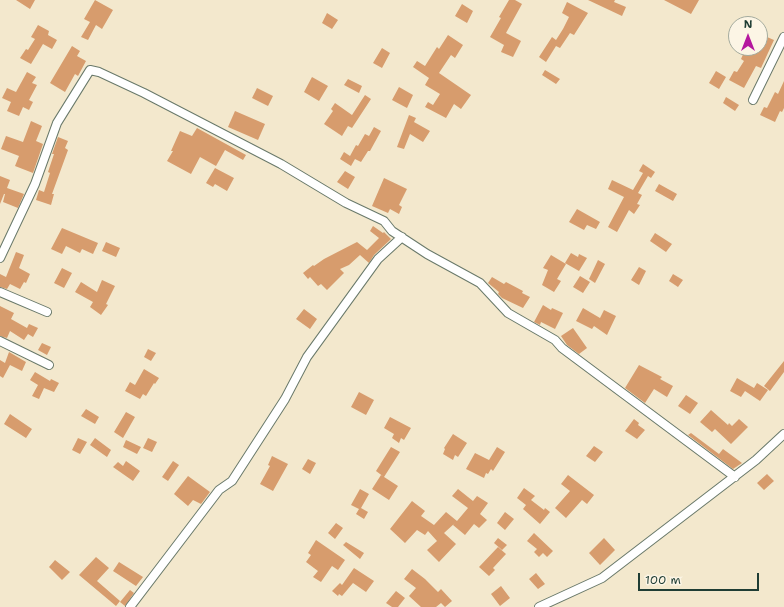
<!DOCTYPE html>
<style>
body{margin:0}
#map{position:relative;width:784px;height:607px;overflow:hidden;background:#f3e8cd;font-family:"Shantell Sans",sans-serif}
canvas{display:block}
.north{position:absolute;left:728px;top:16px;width:40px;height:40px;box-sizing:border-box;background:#fcf5e5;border:1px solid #a4ab9e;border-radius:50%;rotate:0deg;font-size:11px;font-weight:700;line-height:16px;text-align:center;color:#1f3d34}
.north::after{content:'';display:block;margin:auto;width:14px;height:18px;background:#b5179e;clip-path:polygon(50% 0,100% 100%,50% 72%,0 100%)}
.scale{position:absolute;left:638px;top:573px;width:121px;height:18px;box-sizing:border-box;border:2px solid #1f3d34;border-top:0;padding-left:5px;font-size:12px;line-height:14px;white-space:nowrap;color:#1f3d34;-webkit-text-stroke:3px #fcf5e5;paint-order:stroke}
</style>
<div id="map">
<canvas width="784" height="607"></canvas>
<div class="north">N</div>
<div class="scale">100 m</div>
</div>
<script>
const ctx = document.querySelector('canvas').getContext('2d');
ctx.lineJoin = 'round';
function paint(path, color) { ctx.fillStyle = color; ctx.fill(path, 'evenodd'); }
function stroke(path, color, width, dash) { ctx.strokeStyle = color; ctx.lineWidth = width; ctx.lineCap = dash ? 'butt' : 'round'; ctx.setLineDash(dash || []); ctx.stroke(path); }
paint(new Path2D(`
 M16 0H35L30 9Z
 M95 0 113 10 102 29 96 25 88 40 81 37 90 22 84 19Z
 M509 0H515L522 4 506 33 521 41 513 57 501 52 504 45 490 37 501 18 499 17Z
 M588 0H615L614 2 626 7 622 16Z
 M664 0H699L691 14Z
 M567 2 588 13 574 35 570 33 560 48 556 46 546 62 539 57 552 37 556 40 563 29 569 17 562 13Z
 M462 4 473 11 467 23 455 16Z
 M327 13 338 20 332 29 322 23Z
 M38 25 49 31 48 35 57 40 52 49 43 44 31 64 20 58 26 49 28 50 35 39 31 37Z
 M760 34 774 40 761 68 756 66 744 88 729 80 734 71 737 72 744 61 741 59 746 48H760Z
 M448 35 463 45 455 58 451 55 439 73 471 95 461 109 454 104 446 118 425 107 428 102 433 105 440 94 425 85 429 78 413 67 417 61 425 66 437 47 439 49Z
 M72 46 80 51 77 56 86 61 78 76 75 74 65 92 50 83Z
 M382 48 390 53 382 68 373 63Z
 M545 70 560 79 556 84 542 75Z
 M716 71 726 77 719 89 709 83Z
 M27 72 36 77 32 83 37 85 29 100 33 102 29 110 23 107 19 116 7 111 11 102 2 98 7 88 16 92Z
 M312 77 328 86 319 101 304 92Z
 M348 79 362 86 359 93 344 85Z
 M784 81V108L782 112 780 111 775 122 760 115 764 107 767 108 775 92 778 94Z
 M399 87 413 95 407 108 392 100Z
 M257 88 273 96 268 106 252 98Z
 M365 95 371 99 352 128 348 126 342 136 324 124 333 111 331 109 335 103 352 115Z
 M726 97 739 105 735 111 723 103Z
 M235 111 265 124 258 140 228 127Z
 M409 115 416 118 414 122 430 131 423 142 410 134 404 149 397 147Z
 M31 121 42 126 36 141 43 144 33 173 15 166 19 156 1 149 6 136 23 142Z
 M374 127 381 131 370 151H368L361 162 355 159 351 166 340 159 344 152 350 156 356 145 358 146 365 134 369 136Z
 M197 128 246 155 243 160 225 150 216 166 200 157 191 174 167 161 173 151H171L180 131 192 136Z
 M58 137 68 141 65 148 68 150 52 194H54L51 205 36 200 39 190 44 192 50 173 48 172 54 154H52Z
 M643 164 655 172 651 178 648 176 638 193 642 195 637 204 640 205 634 214 629 210 617 232 608 227 624 197 608 189 612 180 633 190 643 173 639 171Z
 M215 168 234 178 227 191 215 184 213 187 206 183Z
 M345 171 355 177 348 189 337 182Z
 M0 176 10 180 7 188 24 194 18 208 3 202 5 194H4L0 204Z
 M384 178 407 189 399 205 402 207 399 214 390 209 388 213 372 206Z
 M659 184 677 194 673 201 655 191Z
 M577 209 600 222 596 229 587 225 584 230 569 222Z
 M373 226 383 233 384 232 391 239 374 255 369 263 360 255 349 265 340 269 344 273 327 290 321 284 318 286 310 277 308 279 303 273 313 265 314 266 324 259 357 242 367 250 379 238 370 231Z
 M62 228 98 243 93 254 82 249 80 253 66 246 62 254 51 249Z
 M655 233 672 244 666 252 650 241Z
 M106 242 120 248 116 257 102 251Z
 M16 252 24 255 19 268 30 274 26 283 24 282 20 289 10 284 7 289 0 287V274L6 277Z
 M571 253 578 257 579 254 587 258 579 271 565 263Z
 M551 255 566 264 557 279 561 281 554 292 542 285 548 270 543 268Z
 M598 260 605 264 595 283 589 279Z
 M639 267 646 271 639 285 631 280Z
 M62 268 72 273 64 288 54 283Z
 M673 274 683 280 678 287 669 281Z
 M580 276 590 282 583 293 573 287Z
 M492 277 504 284 506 282 523 291 522 293 530 297 523 308 502 298 498 294 499 292 488 283Z
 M102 280 115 286 106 304 108 305 101 315 90 307 93 302 75 292 81 282 97 292Z
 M543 305 551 310 552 308 563 313 555 329 541 322 540 325 534 322Z
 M0 306 14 313 11 319 27 328 29 324 38 328 33 337 28 334 24 340 10 331 7 338 0 336Z
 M583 308 600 318 604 310 616 316 607 335 594 326 592 329 576 321Z
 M304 309 317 319 310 329 296 319Z
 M573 328 587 348 579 354 567 345 561 336Z
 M42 343 51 347 47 355 38 350Z
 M148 349 156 353 151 361 144 357Z
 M9 352 26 362 22 371 10 365 3 378 0 376V360L5 363Z
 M784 361V372L770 391 764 386Z
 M639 365 662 377 660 379 673 386 667 397 654 389 645 403 625 388Z
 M144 369 159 378 155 384 154 383 146 396 143 394 140 399 125 391 130 382 135 385Z
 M35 372 50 381 51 379 59 383 54 392 44 388 39 399 32 396 38 385 30 380Z
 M737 378 754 388 757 383 768 390 760 401 745 391 741 397 730 391Z
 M359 392 374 400 366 415 351 407Z
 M686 395 698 403 690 414 678 406Z
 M86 409 99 417 95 424 81 416Z
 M711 410 728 425 729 423 732 426 739 419 748 427 731 444 715 429 712 432 700 422Z
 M126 412 135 417 123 438 114 432Z
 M10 414 32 429 26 438 4 424Z
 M390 417 411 428 404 440 401 438 399 443 392 438 394 434 384 428Z
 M634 419 639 423 638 425 645 430 637 439 625 431Z
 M691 433 719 454 723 449 742 463 733 469 688 435Z
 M453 434 467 443 458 457 455 455 453 460 443 454 445 449 444 448Z
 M78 438 87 442 80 454 72 450Z
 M95 438 111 450 107 457 90 445Z
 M148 438 157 442 152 452 143 448Z
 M126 440 141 447 137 454 123 447Z
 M594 446 603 452 595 462 586 456Z
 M391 447 400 452 384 477 376 471Z
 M497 447 505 452 493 471 491 469 488 474 486 473 484 478 466 469 475 453 489 460Z
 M272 456 288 464 273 491 260 484 270 466 268 465Z
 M308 459 316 463 310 474 302 469Z
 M126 461 140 471 133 481 113 467 118 462 123 466Z
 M173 461 179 465 168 481 162 477Z
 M767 474 774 481 764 490 757 483Z
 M381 475 398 486 389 500 372 489Z
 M568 475 594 495 587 504 582 500 566 518 555 508 570 491 561 484Z
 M188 476 210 492 201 504 193 500 188 506 174 494Z
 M524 488 535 496 531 500 544 510 545 508 550 512 540 524 523 509 526 505 517 498Z
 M360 489 369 494 361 508 368 512 364 519 356 514 359 509 351 505Z
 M458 489 473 501 477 496 488 503 480 514 487 520 479 528 474 524 465 535 453 525 455 523 444 533 456 544 439 562 427 550 437 541 428 531 425 535 417 530 405 543 390 529 412 501 425 511 421 516 434 525 446 512 457 521 468 508 452 496Z
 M505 512 514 519 505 530 497 523Z
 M336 523 343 528 335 539 328 533Z
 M534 533 553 551 547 557 543 553 539 557 534 552 537 549 527 541Z
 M498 538 507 545 502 550 494 543Z
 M604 538 615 550 600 565 589 553Z
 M316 540 345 560 338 570 332 566 321 582 313 577 318 571 306 562 311 555 308 553Z
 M346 542 364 553 360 559 343 545Z
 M498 547 506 554 493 568 495 570 489 576 479 567Z
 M96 557 109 568 97 581 120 601 116 606 79 575Z
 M55 560 70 572 62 580 49 567Z
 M119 562 143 577 136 586 113 571Z
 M354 568 374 581 366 592 353 583 342 596 339 594 338 596 332 591 340 583 342 585Z
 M412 569 425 579 438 592 441 589 452 601 445 607 441 603 436 607H421L409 596 416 588 404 579Z
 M536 573 545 584 538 589 529 579Z
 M501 586 510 598 500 606 491 594Z
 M130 590 134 593 125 606 120 602Z
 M396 591 405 598 398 607H392L386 603Z`), '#d79c6d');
const minor = new Path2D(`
 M753 100 784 37
 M0 258 35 184 57 123 90 70 99 72 144 93 281 164 346 203 384 221 392 231 427 254 480 283 508 313 555 340 562 348 735 477
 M0 292 47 312
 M0 341 49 365
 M130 607 219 490 232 481 285 399 307 357 378 259 402 237
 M539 607 602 578 756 460 784 434`);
stroke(minor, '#69796a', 10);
stroke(minor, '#fff', 8);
</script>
